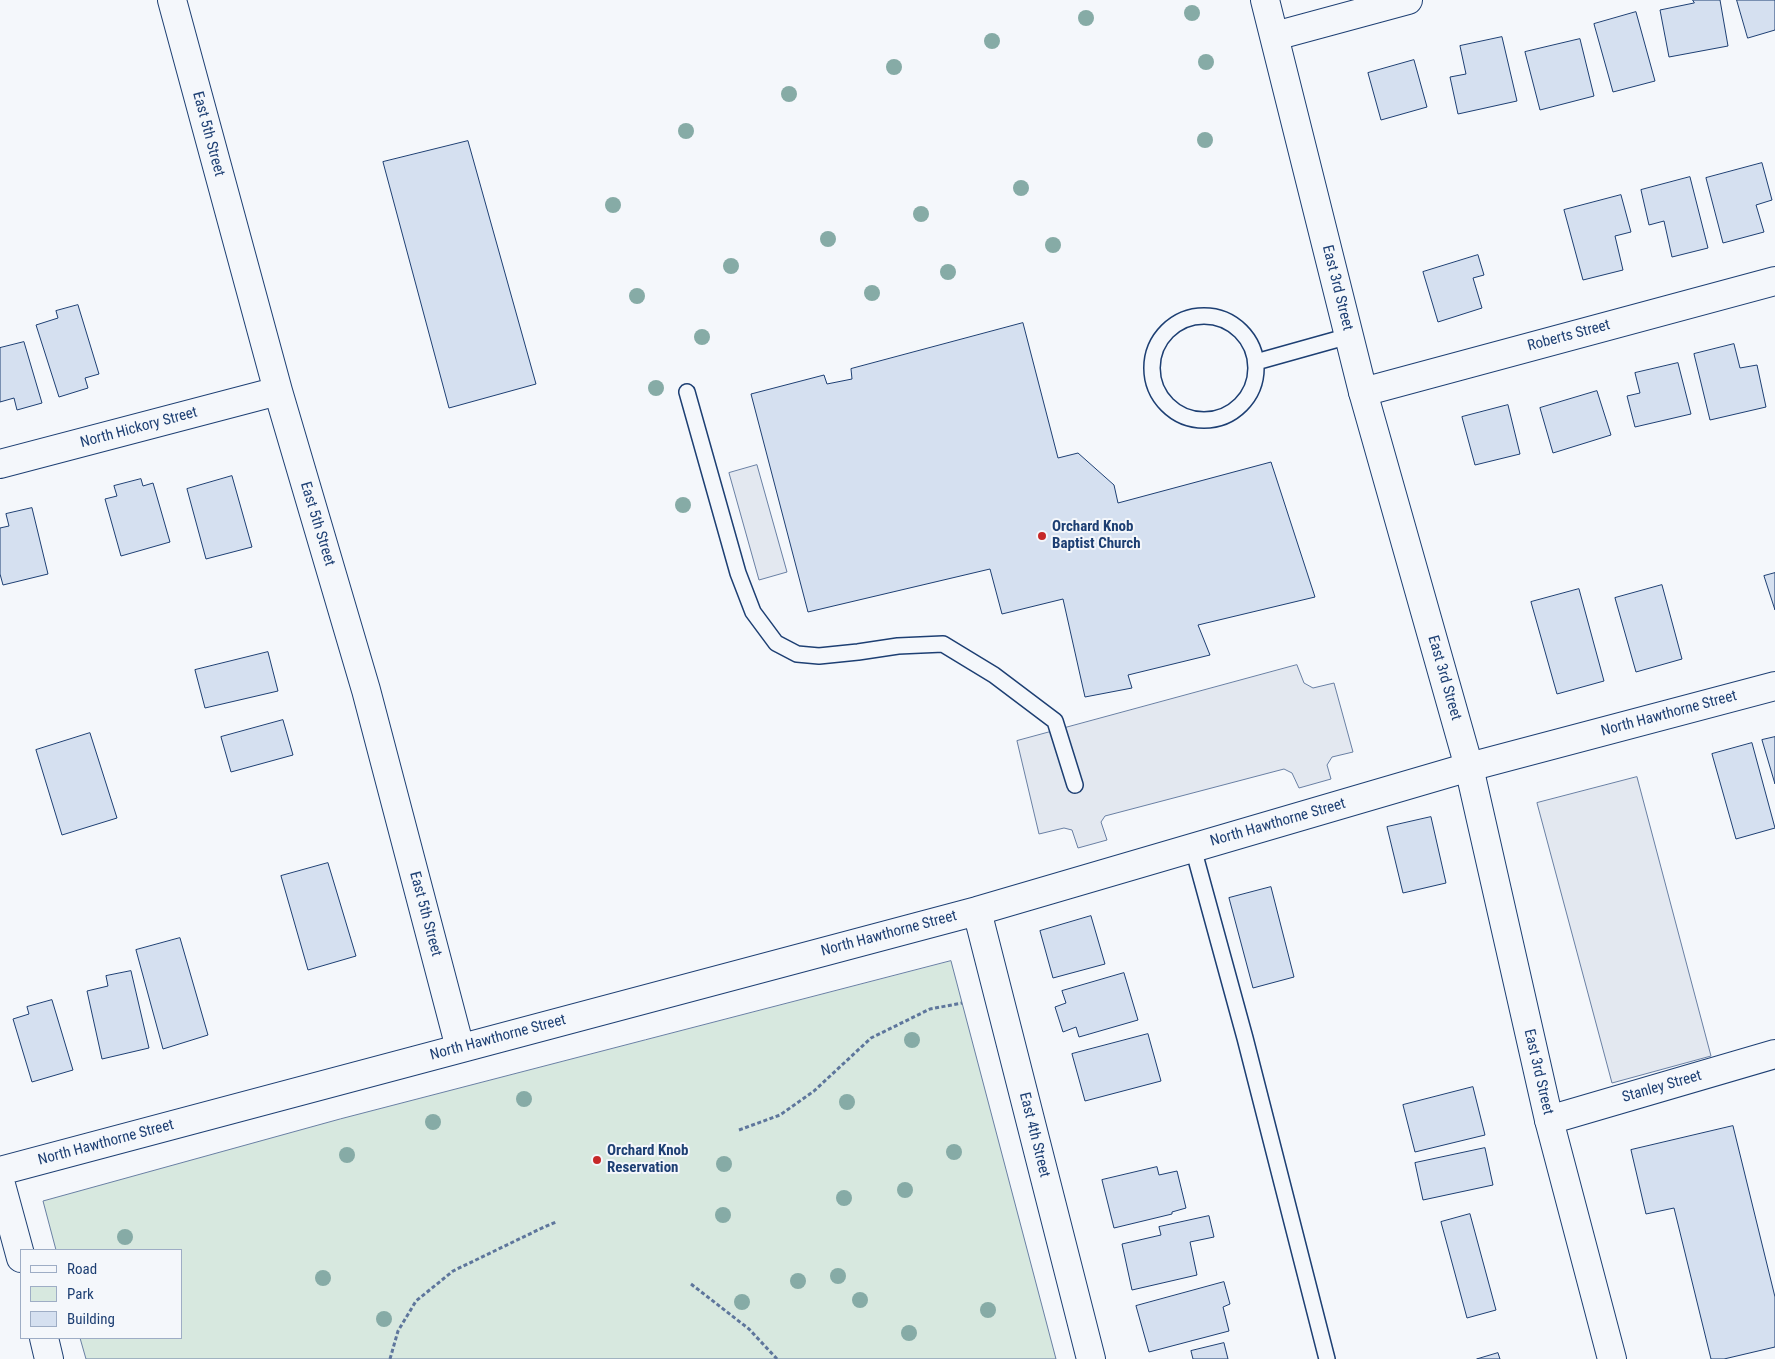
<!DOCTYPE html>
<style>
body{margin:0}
#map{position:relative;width:1775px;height:1359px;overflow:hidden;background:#f4f7fb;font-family:"Roboto Condensed",sans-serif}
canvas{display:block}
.legend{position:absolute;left:20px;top:1249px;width:162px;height:90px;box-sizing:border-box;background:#f4f7fb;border:1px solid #9eadc5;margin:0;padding:6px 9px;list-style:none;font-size:15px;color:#1d3f73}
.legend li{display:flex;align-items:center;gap:10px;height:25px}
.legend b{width:25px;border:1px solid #9eadc5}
</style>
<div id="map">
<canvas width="1775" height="1359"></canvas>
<ul class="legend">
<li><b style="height:6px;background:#f4f7fb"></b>Road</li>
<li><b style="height:14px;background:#d7e8df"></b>Park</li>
<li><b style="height:14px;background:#d5e0f0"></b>Building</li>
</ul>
</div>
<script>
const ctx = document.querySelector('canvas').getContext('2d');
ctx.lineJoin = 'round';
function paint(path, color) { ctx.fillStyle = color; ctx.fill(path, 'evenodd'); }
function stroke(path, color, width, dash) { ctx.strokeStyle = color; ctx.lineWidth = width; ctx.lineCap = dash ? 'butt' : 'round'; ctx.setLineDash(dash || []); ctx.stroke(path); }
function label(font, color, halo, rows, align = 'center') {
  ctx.font = font + ' "Roboto Condensed",sans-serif'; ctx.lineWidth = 4; ctx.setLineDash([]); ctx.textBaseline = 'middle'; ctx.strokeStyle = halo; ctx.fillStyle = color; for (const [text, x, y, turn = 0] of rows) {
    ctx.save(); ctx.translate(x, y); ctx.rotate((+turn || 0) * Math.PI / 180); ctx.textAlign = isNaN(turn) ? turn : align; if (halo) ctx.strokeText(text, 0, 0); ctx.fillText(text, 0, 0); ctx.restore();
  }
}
const green = new Path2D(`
 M951 961 1056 1359H86L80 1338H181V1250H56L43 1201 340 1119Z`);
paint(green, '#d7e8df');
stroke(green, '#687fa3', 1);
const parking = new Path2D(`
 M757 465 787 572 759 580 729 473Z
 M1297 665 1304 683 1313 688 1334 683 1353 752 1332 757 1327 765 1331 779 1299 788 1292 773 1284 769 1105 816 1101 822 1107 840 1078 848 1072 830 1064 828 1039 834 1017 741Z
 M1637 777 1711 1056 1612 1083 1537 803Z`);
paint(parking, '#e3e8f0');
stroke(parking, '#687fa3', 1);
const building = new Path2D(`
 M1693 0H1720L1728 46 1669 57 1660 10 1694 3Z
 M1737 0H1775V30L1748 38Z
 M1636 12 1655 81 1613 92 1594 24Z
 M1502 37 1517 101 1458 114 1450 77 1466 74 1460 46Z
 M1580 39 1594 96 1540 110 1525 52Z
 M1414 60 1427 107 1381 120 1368 73Z
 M468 141 536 384 449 408 383 162Z
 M1762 163 1772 200 1756 205 1764 232 1723 243 1706 178Z
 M1690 177 1708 248 1672 257 1664 221 1649 225 1641 190Z
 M1621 195 1631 232 1615 236 1623 270 1583 280 1564 210Z
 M1478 255 1484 275 1473 278 1482 308 1438 322 1423 272Z
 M78 305 99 374 85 378 88 388 59 397 36 325 58 318 56 311Z
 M1023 323 1058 458 1078 453 1114 485 1118 503 1271 462 1315 597 1198 625 1210 655 1128 675 1132 688 1085 697 1063 599 1002 614 990 569 808 612 751 394 824 375 827 384 852 379 851 369Z
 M24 342 42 403 17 410 14 398 0 402V348Z
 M1734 344 1740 368 1757 365 1766 407 1710 420 1694 354Z
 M1678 363 1691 414 1635 427 1627 396 1640 393 1635 373Z
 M1597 391 1611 435 1553 453 1540 408Z
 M1508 405 1520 454 1475 465 1462 417Z
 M232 476 252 547 206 559 187 489Z
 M141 479 143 486 153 483 170 542 121 556 105 499 117 496 114 486Z
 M32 508 48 574 3 585 0 574V528L9 526 6 514Z
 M1775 573V610L1764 576Z
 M1662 585 1682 659 1636 672 1615 598Z
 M1579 589 1604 681 1557 694 1531 602Z
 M268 652 278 691 205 708 195 670Z
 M283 720 293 755 231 772 221 737Z
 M90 733 117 818 62 835 36 750Z
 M1775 737V784L1762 740Z
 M1752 743 1775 828 1736 839 1712 754Z
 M1431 817 1446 883 1403 893 1387 827Z
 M328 863 356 956 308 970 281 876Z
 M1271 887 1294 977 1253 988 1229 898Z
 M1091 916 1105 964 1053 978 1040 931Z
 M180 938 208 1035 163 1049 136 950Z
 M131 971 149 1048 102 1059 87 991 108 986 106 976Z
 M1124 973 1138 1020 1079 1037 1076 1027 1063 1032 1055 1007 1066 1003 1062 991Z
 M52 1000 73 1070 32 1082 13 1019 29 1014 27 1007Z
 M1148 1034 1161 1081 1085 1101 1072 1054Z
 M1473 1087 1485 1135 1415 1152 1403 1105Z
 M1733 1126 1775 1297V1347L1724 1359H1711L1674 1208 1646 1214 1631 1150Z
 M1485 1148 1493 1185 1423 1200 1415 1163Z
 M1157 1167 1159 1175 1177 1171 1186 1208 1172 1212V1214L1114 1228 1102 1180Z
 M1470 1214 1496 1310 1467 1318 1441 1222Z
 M1209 1216 1214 1237 1190 1242 1197 1275 1132 1290 1122 1244 1161 1235 1159 1227Z
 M1224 1282 1230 1304 1223 1307 1229 1331 1149 1352 1136 1306Z
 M1224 1343 1228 1359H1193L1191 1351Z
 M1498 1353 1500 1359H1477Z`);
paint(building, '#d5e0f0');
stroke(building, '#1d3f73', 1);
const lane = new Path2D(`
 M1152 368a52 52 0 1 1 104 0a52 52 0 1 1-104 0Z
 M1256 362 1349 336
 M687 392 738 573 753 612 776 643 797 654 819 656 858 652 898 646 943 644 994 675 1055 721 1075 785
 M1193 848 1245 1038 1327 1359`);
const street = new Path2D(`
 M172 0 278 391 366 690 460 1048
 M1275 36 1408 0
 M1363 392 1775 281
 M0 464 278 391
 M977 911 1091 1359
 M1549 1120 1775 1054
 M0 1171 977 911 1469 767 1775 686
 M0 1181 21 1258
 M44 1338 49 1359`);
const secondary = new Path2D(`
 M1265 0 1363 392 1469 767 1549 1120 1612 1359`);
stroke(lane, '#1d3f73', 18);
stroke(street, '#1d3f73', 30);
stroke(secondary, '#1d3f73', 30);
stroke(new Path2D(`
 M739 1130 780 1115 814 1091 871 1038 930 1009 962 1003
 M691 1284 749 1329 777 1359
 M390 1359 398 1331 416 1301 453 1271 542 1228 556 1222`), '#5e769c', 3, [4, 2.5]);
stroke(lane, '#f4f7fb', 15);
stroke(street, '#f4f7fb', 28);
stroke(secondary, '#f4f7fb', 28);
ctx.fillStyle = '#86aba6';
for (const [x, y] of [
 [1192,13],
 [1086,18],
 [992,41],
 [1206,62],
 [894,67],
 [789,94],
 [686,131],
 [1205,140],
 [1021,188],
 [613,205],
 [921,214],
 [828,239],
 [1053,245],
 [731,266],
 [948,272],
 [872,293],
 [637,296],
 [702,337],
 [656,388],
 [683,505],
 [912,1040],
 [524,1099],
 [847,1102],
 [433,1122],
 [954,1152],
 [347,1155],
 [724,1164],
 [905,1190],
 [844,1198],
 [723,1215],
 [125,1237],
 [838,1276],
 [323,1278],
 [798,1281],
 [860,1300],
 [742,1302],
 [988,1310],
 [384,1319],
 [909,1333]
]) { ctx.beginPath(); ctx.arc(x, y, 8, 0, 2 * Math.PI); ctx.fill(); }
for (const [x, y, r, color] of [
 [1042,536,5,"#c62828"],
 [597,1160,5,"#c62828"]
]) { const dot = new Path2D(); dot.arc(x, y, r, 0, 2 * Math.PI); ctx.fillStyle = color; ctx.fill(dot); stroke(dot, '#f4f7fb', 2); }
label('15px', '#1d3f73', '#f4f7fb', [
 ["East 5th Street",208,134,75],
 ["East 3rd Street",1337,288,76],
 ["Roberts Street",1569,336,-15],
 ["North Hickory Street",139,428,-15],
 ["East 5th Street",317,524,73],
 ["East 3rd Street",1444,678,74],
 ["North Hawthorne Street",1669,714,-15],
 ["North Hawthorne Street",1278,823,-16],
 ["East 5th Street",425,914,75],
 ["North Hawthorne Street",889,934,-15],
 ["North Hawthorne Street",498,1038,-15],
 ["East 3rd Street",1538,1072,77],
 ["Stanley Street",1662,1087,-16],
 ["East 4th Street",1034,1135,76],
 ["North Hawthorne Street",106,1143,-15]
]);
label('bold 15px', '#1d3f73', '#f4f7fb', [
 ["Orchard Knob",1052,527],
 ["Baptist Church",1052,544],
 ["Orchard Knob",607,1151],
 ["Reservation",607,1168]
], 'left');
</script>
